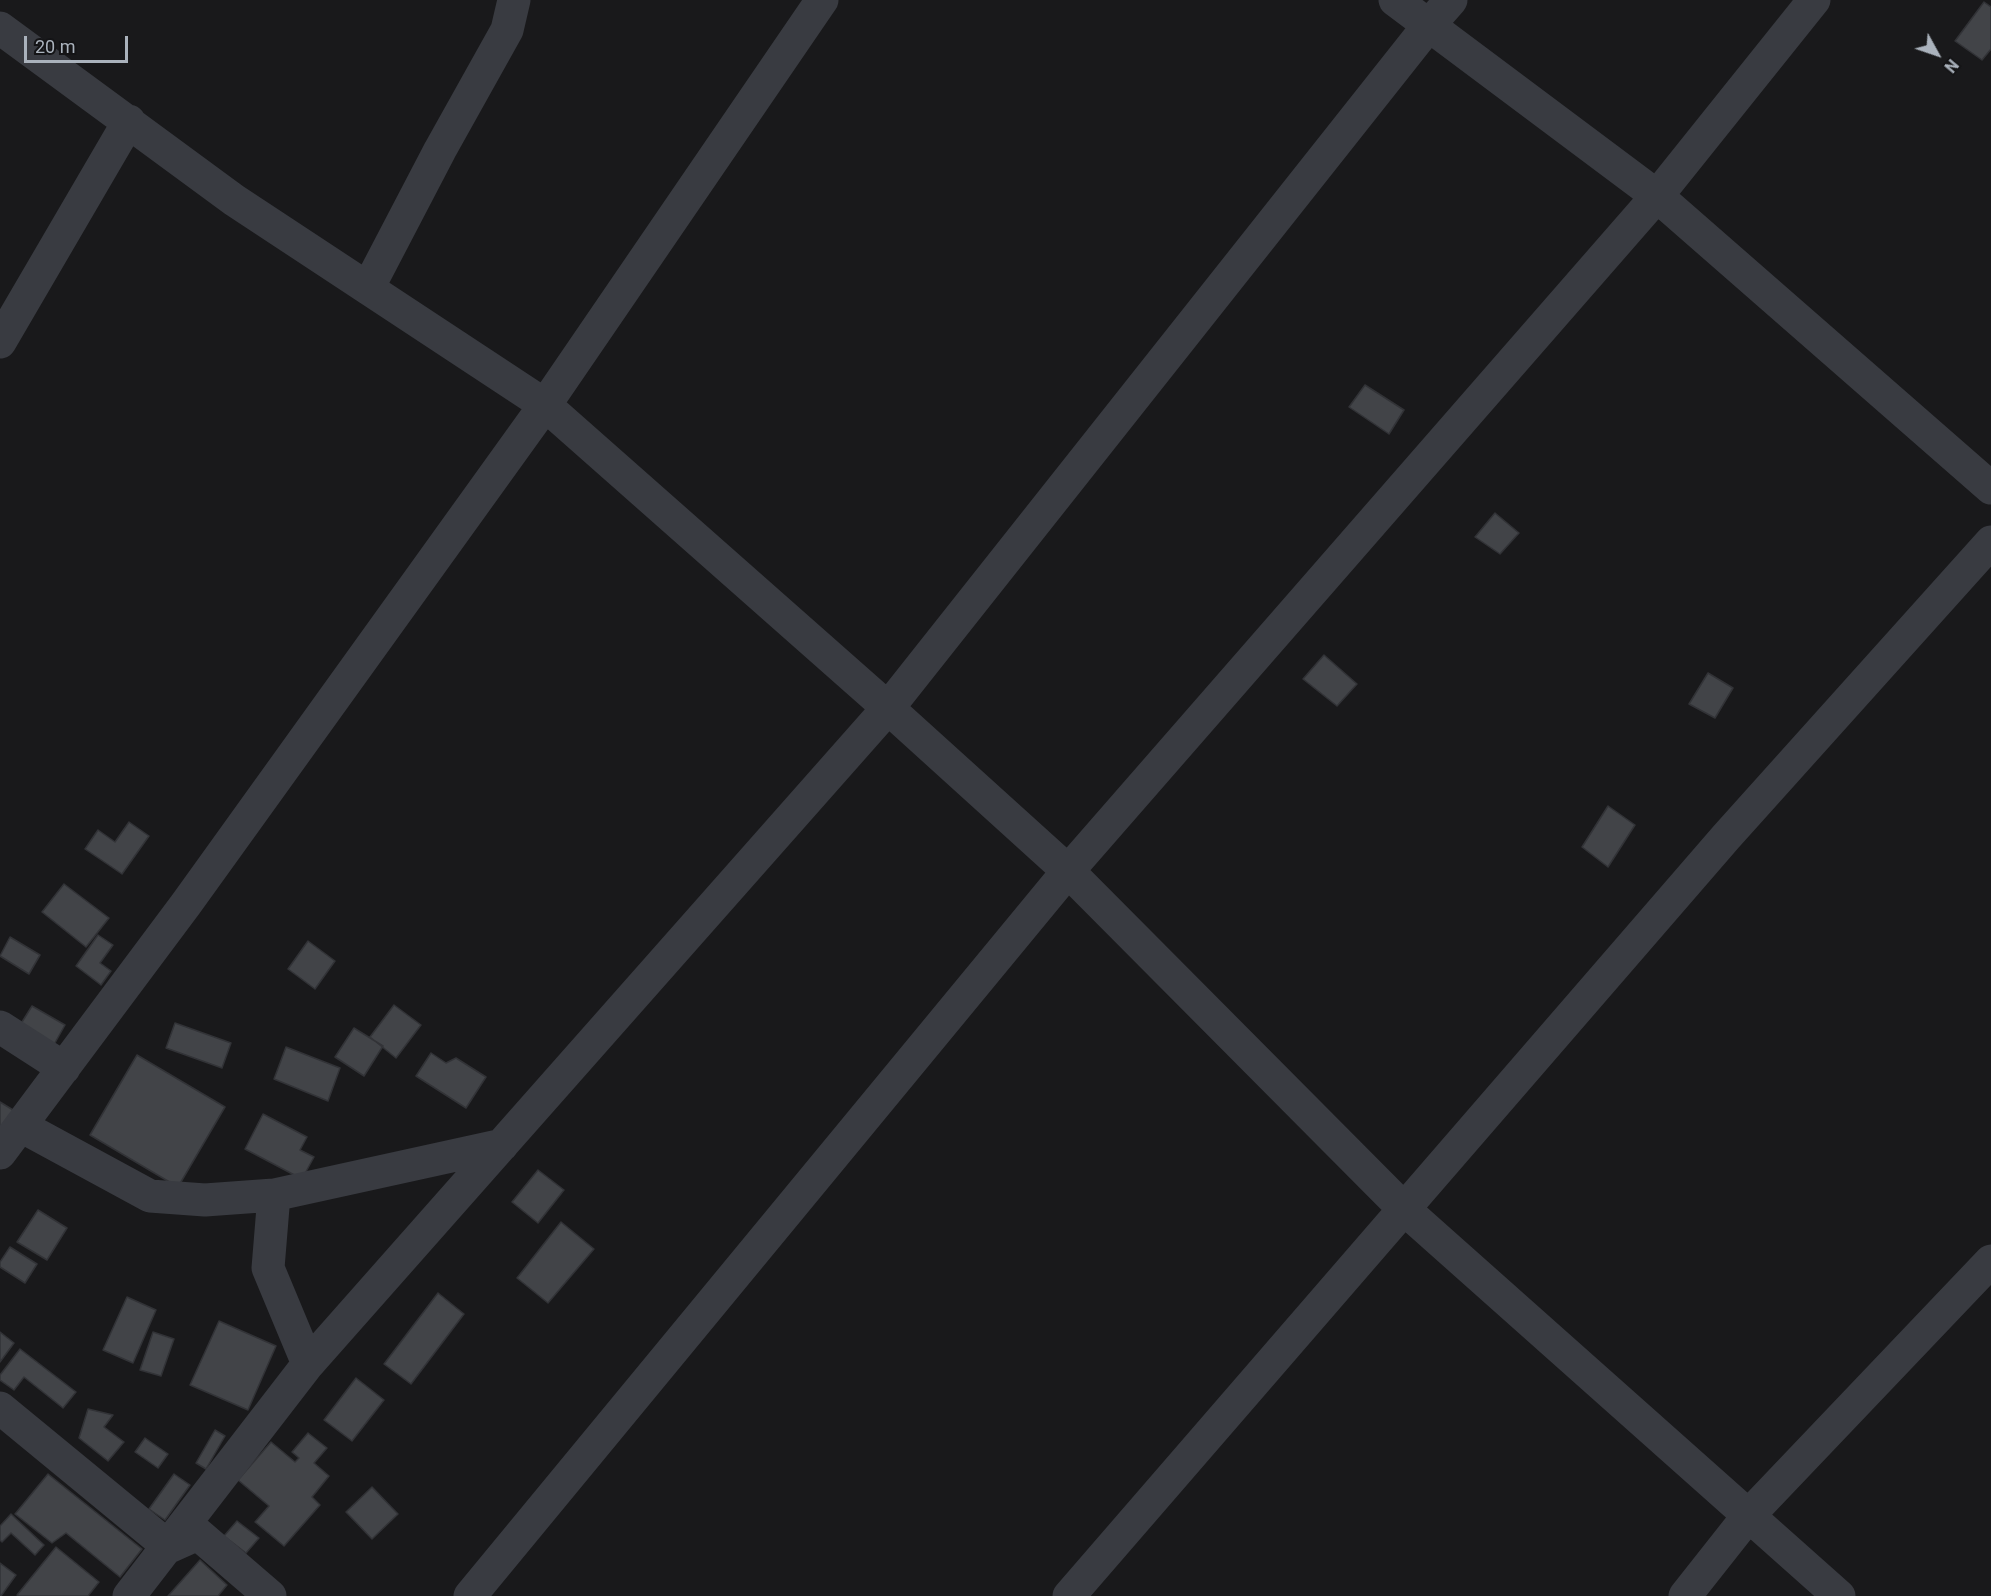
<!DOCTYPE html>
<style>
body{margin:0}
#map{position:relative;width:1991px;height:1596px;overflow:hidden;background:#19191b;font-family:Roboto,sans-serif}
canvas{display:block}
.north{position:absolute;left:1907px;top:24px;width:60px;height:60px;-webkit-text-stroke:4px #141416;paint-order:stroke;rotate:130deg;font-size:16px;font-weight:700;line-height:24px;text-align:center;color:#aab2bc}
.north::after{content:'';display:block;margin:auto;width:21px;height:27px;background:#aab2bc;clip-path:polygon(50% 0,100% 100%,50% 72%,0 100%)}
.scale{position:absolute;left:24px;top:36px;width:104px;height:27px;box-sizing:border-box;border:3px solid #aab2bc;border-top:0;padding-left:8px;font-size:18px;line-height:21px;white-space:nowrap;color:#aab2bc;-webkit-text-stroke:4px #141416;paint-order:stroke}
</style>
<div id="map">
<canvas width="1991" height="1596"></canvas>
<div class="north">N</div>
<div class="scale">20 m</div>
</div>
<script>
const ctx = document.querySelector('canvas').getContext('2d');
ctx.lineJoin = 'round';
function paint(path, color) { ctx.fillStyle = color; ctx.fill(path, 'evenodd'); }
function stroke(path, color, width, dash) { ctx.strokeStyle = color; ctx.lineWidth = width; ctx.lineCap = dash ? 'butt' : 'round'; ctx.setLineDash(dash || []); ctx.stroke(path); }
const building = new Path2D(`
 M1984 2 1991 7V49L1982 60 1955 41Z
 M1365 385 1404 410 1389 434 1349 407Z
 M1495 513 1519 533 1500 554 1475 537Z
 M1324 655 1357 684 1337 706 1303 679Z
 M1708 673 1733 688 1715 718 1689 704Z
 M1608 806 1635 825 1608 867 1582 847Z
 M129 822 149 836 122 874 85 849 98 830 115 842Z
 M64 884 109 918 86 947 42 912Z
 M98 935 113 945 100 963 111 971 101 985 76 966Z
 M10 937 40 955 29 974 0 956Z
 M308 941 335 961 315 989 288 969Z
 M394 1005 421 1025 396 1058 370 1037Z
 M32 1006 65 1025 51 1050 17 1030Z
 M175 1023 231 1043 222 1068 166 1048Z
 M354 1028 383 1046 364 1076 335 1057Z
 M286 1047 340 1068 328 1101 274 1079Z
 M431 1053 446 1063 456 1058 486 1077 466 1108 416 1076Z
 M137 1055 225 1107 178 1187 90 1135Z
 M0 1102 18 1113 0 1141Z
 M263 1114 307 1137 300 1150 314 1157 302 1179 245 1149Z
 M538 1170 564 1190 538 1223 512 1202Z
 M38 1210 67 1228 47 1260 17 1242Z
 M561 1222 594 1249 548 1303 517 1278Z
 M10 1247 37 1264 25 1283 0 1267V1262Z
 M438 1293 464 1314 411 1384 384 1364Z
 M127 1297 156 1310 133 1363 103 1350Z
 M219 1321 276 1346 248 1410 190 1385Z
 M0 1332 14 1343 0 1362Z
 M153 1332 174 1339 161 1376 140 1370Z
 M20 1349 76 1392 63 1408 24 1377 14 1390 0 1380V1375Z
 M356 1378 384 1400 352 1441 324 1420Z
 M88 1409 113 1415 104 1427 124 1442 108 1461 79 1438Z
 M215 1430 225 1436 206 1469 196 1463Z
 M308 1433 327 1448 314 1463 329 1476 312 1497 320 1505 284 1546 255 1522 269 1506 238 1480 271 1442 295 1462 299 1458 292 1452Z
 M145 1438 168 1454 158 1468 135 1452Z
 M48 1474 142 1549 120 1577 66 1533 52 1543 15 1514Z
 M174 1474 190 1485 165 1520 149 1509Z
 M372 1487 398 1514 372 1539 346 1512Z
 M11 1514 44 1545 35 1555 11 1533 2 1542 0 1540V1526Z
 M237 1521 259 1538 246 1553 224 1536Z
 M56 1547 99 1582 88 1596H19L17 1595Z
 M200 1560 227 1585 218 1596H168Z
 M0 1563 16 1575 1 1596H0Z`);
paint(building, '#424448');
stroke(building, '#323337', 1.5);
stroke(new Path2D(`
 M1395 0 1657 196 1991 488
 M0 28 234 200 545 405 888 708 1068 871 1404 1209 1839 1596
 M368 288 440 150 507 30 514 0
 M0 342 129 121
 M0 1027 64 1068
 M21 1126 150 1196 205 1200 274 1195 502 1145
 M0 1153 186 904 545 405 822 0
 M274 1195 268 1268 308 1364
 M0 1408 169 1547 198 1534 270 1596
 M129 1596 308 1364 888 708 1429 25 1451 0
 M470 1596 1068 871 1657 196 1814 0
 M1069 1596 1726 837 1991 542
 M1685 1596 1749 1515 1991 1261`), '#393b41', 33);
</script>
